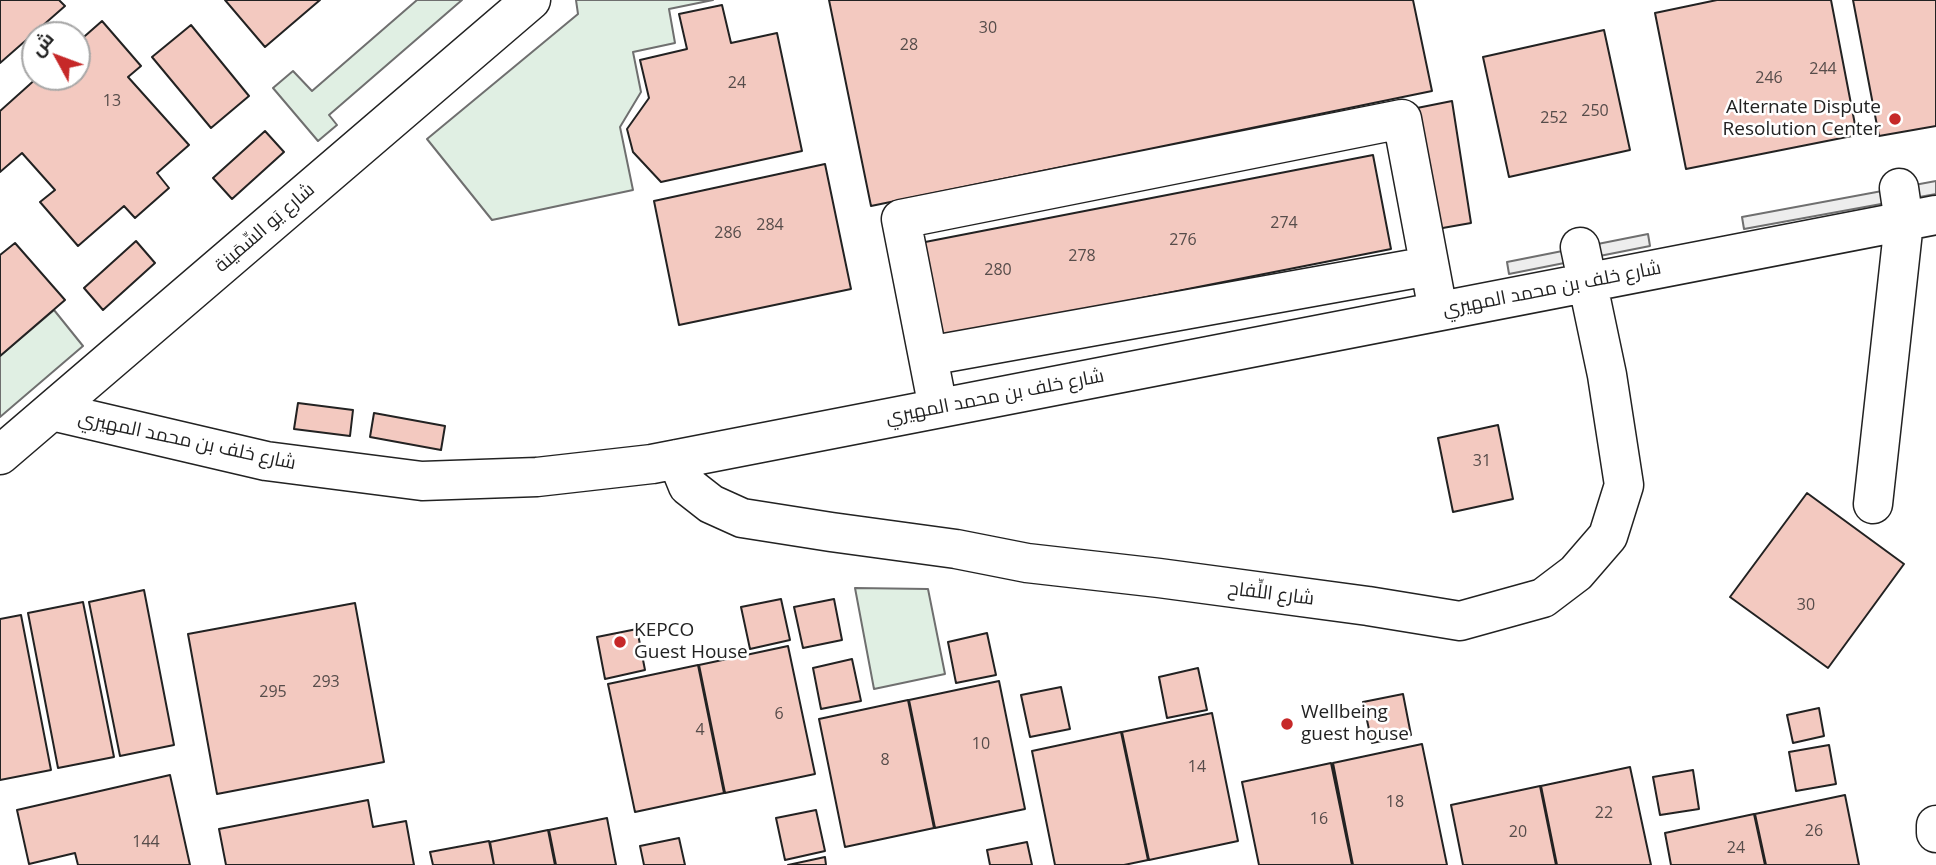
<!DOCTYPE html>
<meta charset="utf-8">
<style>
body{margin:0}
#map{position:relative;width:1936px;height:865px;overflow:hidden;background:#fff;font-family:"Open Sans",Cairo,sans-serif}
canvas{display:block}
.north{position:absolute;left:21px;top:21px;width:70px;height:70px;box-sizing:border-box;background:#fff;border:2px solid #a7a7a7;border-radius:50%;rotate:311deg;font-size:19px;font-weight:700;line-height:28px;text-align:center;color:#222}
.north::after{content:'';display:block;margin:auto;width:24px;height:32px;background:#c62828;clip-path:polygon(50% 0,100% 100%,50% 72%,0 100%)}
</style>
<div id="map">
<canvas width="1936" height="865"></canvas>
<div class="north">ش</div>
</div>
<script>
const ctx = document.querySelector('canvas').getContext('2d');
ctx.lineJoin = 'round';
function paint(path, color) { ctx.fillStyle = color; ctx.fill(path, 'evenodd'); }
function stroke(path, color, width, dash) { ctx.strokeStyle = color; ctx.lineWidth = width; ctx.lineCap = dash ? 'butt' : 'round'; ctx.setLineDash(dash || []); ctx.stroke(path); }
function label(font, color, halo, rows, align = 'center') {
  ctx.font = font + ' "Open Sans",Cairo,sans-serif'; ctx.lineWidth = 5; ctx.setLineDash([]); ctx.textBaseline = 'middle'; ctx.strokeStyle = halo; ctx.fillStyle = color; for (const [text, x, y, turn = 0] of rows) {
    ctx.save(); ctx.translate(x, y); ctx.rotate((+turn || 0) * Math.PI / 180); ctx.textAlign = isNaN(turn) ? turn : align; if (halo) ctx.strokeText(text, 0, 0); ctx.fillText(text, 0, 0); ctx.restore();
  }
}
const green = new Path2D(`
 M417 0H462L329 115 337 125 318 141 273 88 293 71 312 91Z
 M576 0H713L669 9 675 43 633 52 641 92 620 127 633 190 492 220 427 139 578 14Z
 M54 310 83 346 0 417V356Z
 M855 588 928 589 945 674 874 689Z`);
paint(green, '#e0efe3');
stroke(green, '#6f6f6f', 2);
const parking = new Path2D(`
 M1936 181V194L1744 229 1742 217Z
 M1648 234 1650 246 1509 274 1507 262Z`);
paint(parking, '#ededed');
stroke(parking, '#6f6f6f', 2);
const building = new Path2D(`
 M0 0H59L65 6 0 63Z
 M225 0H320L265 47Z
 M829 0H1413L1432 91 871 206Z
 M1717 0H1831L1857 135 1686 169 1655 13Z
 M1853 0H1936V126L1879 136Z
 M722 5 731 43 777 33 802 151 661 182 633 152 627 129 649 98 640 60 687 49 679 14Z
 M102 21 141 66 128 77 189 145 157 173 169 188 135 218 124 206 78 246 40 202 55 190 22 153 0 172V111L38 77H77V43Z
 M191 25 249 96 211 128 152 57Z
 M1604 30 1630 150 1509 177 1483 57Z
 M1452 101 1471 223 1437 229 1417 108Z
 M265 131 284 152 232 199 213 178Z
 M1373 155 1391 249 939 338 920 243Z
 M825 164 851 289 679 325 654 201Z
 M136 241 155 263 103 310 84 288Z
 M15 243 65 300 0 356V255Z
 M298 403 353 410 350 436 294 429Z
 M374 413 445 426 441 450 370 437Z
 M1498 425 1513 499 1453 512 1438 438Z
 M1807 493 1904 564 1828 668 1730 597Z
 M144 590 174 745 120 756 89 602Z
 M781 599 790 640 750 649 741 607Z
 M834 599 842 640 803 648 794 607Z
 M83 602 114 757 58 768 28 613Z
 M355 603 384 762 217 794 188 634Z
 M21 615 51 770 0 780V619Z
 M637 629 645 670 605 679 597 637Z
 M987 633 996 675 956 683 948 642Z
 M788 646 815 774 725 793 699 665Z
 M852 659 861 701 821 709 813 668Z
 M698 665 724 793 635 812 608 684Z
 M1198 668 1207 710 1167 718 1159 677Z
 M999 681 1025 809 935 828 909 700Z
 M1061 687 1070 729 1030 737 1021 695Z
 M1403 694 1411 735 1372 743 1363 702Z
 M908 700 934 828 845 847 819 719Z
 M1819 708 1824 736 1793 743 1787 715Z
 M1212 713 1238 841 1149 860 1122 732Z
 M1121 732 1148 860 1124 865H1055L1032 751Z
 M1422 744 1447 865H1353L1333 763Z
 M1829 745 1836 784 1796 791 1789 752Z
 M1331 763 1352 865H1259L1242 782Z
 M1630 767 1651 865H1557L1541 786Z
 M1693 770 1699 809 1660 815 1653 777Z
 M170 775 190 865H78L75 853 29 864 17 810Z
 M1540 786 1556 865H1463L1451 805Z
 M1845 795 1859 865H1766L1755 814Z
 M368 800 373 827 406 821 414 865H226L219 829Z
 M816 810 825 851 785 860 776 818Z
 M1754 814 1765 865H1671L1665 833Z
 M607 818 616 865H556L549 830Z
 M548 830 555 865H494L490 842Z
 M679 838 685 865H644L640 846Z
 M489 841 494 865H433L430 852Z
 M1027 842 1032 865H990L987 850Z
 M825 857 826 865H788Z`);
paint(building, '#f3c9c0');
stroke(building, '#222', 2);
const minor = new Path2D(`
 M928 356 1429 266
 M938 408 901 219 1402 119 1438 311
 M52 411 266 461 422 481 537 477 652 464 1936 215
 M0 455 531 0
 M677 459 688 486 711 504 742 518 831 532 956 549 1027 563 1159 578 1368 606 1460 621 1543 598 1576 573 1608 536 1624 485 1607 375 1580 247
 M1873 504 1904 222 1899 188
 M1936 825V833`);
stroke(minor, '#222', 41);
stroke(minor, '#fff', 38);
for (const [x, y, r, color] of [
 [1895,119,7,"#c62828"],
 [620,642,7,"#c62828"],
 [1287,724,7,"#c62828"]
]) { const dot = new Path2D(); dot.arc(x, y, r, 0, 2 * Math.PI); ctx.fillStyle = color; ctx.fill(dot); stroke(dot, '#fff', 2.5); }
label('16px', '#564c4a', null, [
 ["30",988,28],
 ["28",909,45],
 ["244",1823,69],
 ["246",1769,78],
 ["24",737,83],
 ["13",112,101],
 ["250",1595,111],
 ["252",1554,118],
 ["274",1284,223],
 ["284",770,225],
 ["286",728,233],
 ["276",1183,240],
 ["278",1082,256],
 ["280",998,270],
 ["31",1482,461],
 ["30",1806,605],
 ["293",326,682],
 ["295",273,692],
 ["6",779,714],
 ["4",700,730],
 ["10",981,744],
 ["8",885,760],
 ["14",1197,767],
 ["18",1395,802],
 ["22",1604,813],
 ["16",1319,819],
 ["26",1814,831],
 ["20",1518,832],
 ["144",146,842],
 ["24",1736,848]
]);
label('19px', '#222', '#fff', [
 ["Alternate Dispute",1881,108,"right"],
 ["Resolution Center",1881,130,"right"],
 ["KEPCO",634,631],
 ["Guest House",634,653],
 ["Wellbeing",1301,713],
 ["guest house",1301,735]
], 'left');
label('19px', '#222', '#fff', [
 ["شارع يَو السِّمَينة",265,228,-41],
 ["شارع خلف بن محمد المهيري",1552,289,-11],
 ["شارع خلف بن محمد المهيري",995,397,-11],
 ["شارع خلف بن محمد المهيري",187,441,12],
 ["شارع اللِّفاح",1271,594,7]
]);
</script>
